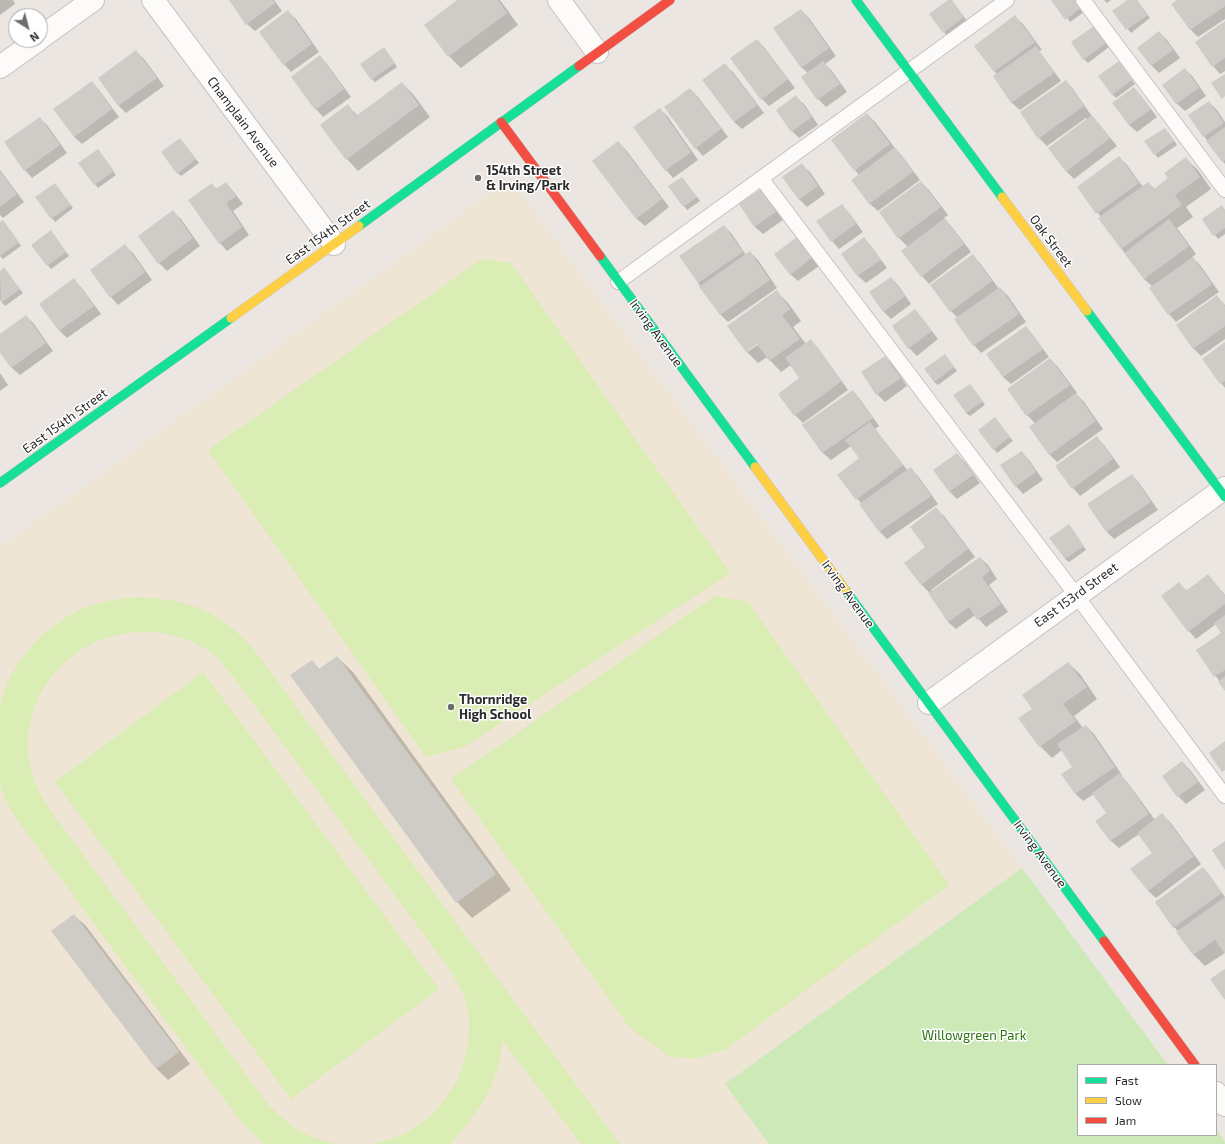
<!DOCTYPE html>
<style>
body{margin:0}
#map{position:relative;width:1225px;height:1144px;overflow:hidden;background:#ebe6e1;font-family:"Exo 2",sans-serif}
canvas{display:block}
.legend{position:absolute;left:1077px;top:1064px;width:140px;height:72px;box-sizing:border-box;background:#fff;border:1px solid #ababab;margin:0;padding:5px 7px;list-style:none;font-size:12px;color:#2c2c2c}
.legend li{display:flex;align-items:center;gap:8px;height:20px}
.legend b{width:20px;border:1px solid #ababab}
.north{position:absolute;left:8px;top:8px;width:40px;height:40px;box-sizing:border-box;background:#fff;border:1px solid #ababab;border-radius:50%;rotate:144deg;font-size:11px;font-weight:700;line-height:16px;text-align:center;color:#2c2c2c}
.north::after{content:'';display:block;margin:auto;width:14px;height:18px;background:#6f6d6b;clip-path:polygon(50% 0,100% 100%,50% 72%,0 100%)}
</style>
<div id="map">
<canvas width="1225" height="1144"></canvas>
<ul class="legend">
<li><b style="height:5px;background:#16e098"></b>Fast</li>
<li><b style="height:5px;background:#ffcf43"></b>Slow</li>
<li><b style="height:5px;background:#f24e42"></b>Jam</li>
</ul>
<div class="north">N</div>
</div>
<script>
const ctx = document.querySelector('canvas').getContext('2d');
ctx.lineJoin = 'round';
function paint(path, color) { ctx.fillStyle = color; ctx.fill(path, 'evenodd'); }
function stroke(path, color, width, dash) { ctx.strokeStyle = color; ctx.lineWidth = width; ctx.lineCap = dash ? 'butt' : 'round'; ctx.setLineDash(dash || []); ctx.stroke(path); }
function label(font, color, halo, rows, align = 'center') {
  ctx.font = font + ' "Exo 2",sans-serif'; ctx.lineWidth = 3; ctx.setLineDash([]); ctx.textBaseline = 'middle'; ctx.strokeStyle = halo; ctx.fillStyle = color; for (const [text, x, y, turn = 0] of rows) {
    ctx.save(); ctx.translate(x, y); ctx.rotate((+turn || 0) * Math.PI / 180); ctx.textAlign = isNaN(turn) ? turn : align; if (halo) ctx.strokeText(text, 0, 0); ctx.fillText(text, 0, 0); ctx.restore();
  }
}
paint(new Path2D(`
 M510 179 1022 868 725 1084 769 1144H0V547Z`), '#efe5d5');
paint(new Path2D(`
 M1022 868 1168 1065H1078V1135H1216V1129L1225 1142V1144H769L725 1084Z`), '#cde9b7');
paint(new Path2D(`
 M482 259 511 263 730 573 464 747 426 757 208 450Z
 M715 596 748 602 949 885 725 1050 694 1059 668 1056 630 1028 451 779Z
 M138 597C190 599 221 612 255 651L620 1144H581L502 1040C501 1045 501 1052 500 1058 493 1092 474 1119 450 1144H371C381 1141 393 1139 403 1134 450 1112 477 1058 467 1006 464 991 453 976 445 963L235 679C227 670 220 659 210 652 187 636 157 629 129 633 58 642 11 711 34 780 38 791 44 800 50 810L267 1103C288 1126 306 1138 337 1144H264L247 1128 235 1114 24 829C15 816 3 800 0 784 0 773 0 754 0 741 0 730 0 716 0 705 9 664 44 626 82 609 100 601 119 599 138 597Z
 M203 672 439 989 291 1099 55 782Z`), '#daedb4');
paint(new Path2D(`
 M0 0H13L15 4 0 15Z
 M230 0H274L282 11 255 31 247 24Z
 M459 0H500L518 25 461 68 449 56Z
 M949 0 954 3 967 21 947 36 944 32Z
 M1054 0H1075L1084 12 1070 22Z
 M1104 0H1111L1107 3Z
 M1129 0H1137L1150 18 1131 33 1114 11Z
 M1178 0H1225V19L1198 37 1191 30 1173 4Z
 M801 10 809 18 836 56 825 64 831 70 847 92 826 107 818 99 803 77 808 73 801 67Z
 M288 12 296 19 319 52 291 72 284 64Z
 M1015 17 1023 24 1042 50 1039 51 1061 81 1020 110 1012 103 994 76 997 74 976 46Z
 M1225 22V71L1220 74 1213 66Z
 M1097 31 1109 47 1088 63 1084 59Z
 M1159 32 1167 40 1180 58 1159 73 1151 65Z
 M757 40 764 47 795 88 769 106 762 99Z
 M136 51 144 59 164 86 126 113 119 106 99 78Z
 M387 52 397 67 375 82 372 79Z
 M320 57 327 64 351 97 323 117 316 109Z
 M725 65 733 72 764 113 742 129 734 122 704 81Z
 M1122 66 1135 84 1116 98 1112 94Z
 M1185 69 1193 77 1206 96 1185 111 1177 104 1164 85Z
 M1066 81 1073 89 1091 115 1099 124 1117 146 1074 179 1066 171 1087 119 1086 118 1047 146 1039 138Z
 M92 82 99 90 119 117 82 144 74 137Z
 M402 83 413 94 430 117 358 171 347 159 348 106 358 116Z
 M1134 88 1141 96 1157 117 1137 132 1129 125 1113 103Z
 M690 89 698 97 728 137 703 156 696 148Z
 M796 97 804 104 818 125 799 138 792 131Z
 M1209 102 1217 110 1225 122V164L1204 136Z
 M660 109 668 117 698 160 673 178 666 170Z
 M867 114 875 122 895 148 902 156 920 180 878 211 870 204 853 180 859 175 832 141Z
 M39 118 47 125 67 153 32 178 25 170Z
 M1168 132 1177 145 1158 158 1155 154Z
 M180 139 199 163 181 176 178 173Z
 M618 142 626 150 669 207 645 226 637 219 593 161Z
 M101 154 116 175 98 188 80 164Z
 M1119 157 1127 165 1143 187 1148 183 1155 189 1169 179 1186 159 1198 170 1211 189 1186 207 1193 217 1177 228 1196 254 1192 257 1200 265 1219 292 1176 322 1169 314 1152 286 1144 279 1121 248 1101 217 1078 188Z
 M802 165 810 172 825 194 807 207 800 200 784 178Z
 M0 170 24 202 3 218 0 215Z
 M682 178 700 201 687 210 684 206Z
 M921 182 929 190 948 215 944 218 952 227 971 252 929 284 922 276 908 247 899 238Z
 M226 183 233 191 243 204 233 211 249 235 227 251 220 243 211 184 217 189Z
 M58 188 73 208 55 222 52 218Z
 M761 190 768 198 783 220 763 234 755 227 740 205Z
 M842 205 849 213 863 232 839 249 832 241Z
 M1222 207 1225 210V234L1218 239 1203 219Z
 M173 212 181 219 200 246 167 271 159 263Z
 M0 223 6 225 21 246 3 259 0 256Z
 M724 226 732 234 746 255 750 252 758 260 777 288 728 322 721 315 698 283Z
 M54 235 69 256 51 269 48 265Z
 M797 238 819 266 798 281 790 274Z
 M864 238 871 246 887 268 866 283 858 276 842 254Z
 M125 246 133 253 152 280 118 305 111 297Z
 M973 256 980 263 999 289 1000 288 1008 296 1026 322 981 353 974 345 956 319 958 318 951 311Z
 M4 269 23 293 5 306 0 300V272Z
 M891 278 898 285 911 304 891 319 883 311Z
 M74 280 81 287 101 314 67 338 60 331 40 304Z
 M776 291 788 303 801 321 793 327 806 344 810 341 818 348 848 390 803 423 795 415 779 394 801 378 791 365 781 372 767 357 758 363 747 352 762 342 760 340 747 350V352L728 326Z
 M1217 297 1225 305V339L1201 356 1194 349 1177 325Z
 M915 310 922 318 938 339 917 356 909 348Z
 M26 316 34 324 53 351 20 375 12 368 0 351V335Z
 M1026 327 1033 335 1049 357 1011 384 1003 377 987 354Z
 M1225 343V388L1203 359Z
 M885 357 893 364 907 386 885 402 877 394Z
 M948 359 957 371 938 385 934 382Z
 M1050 359 1058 367 1077 393 1076 394 1084 402 1103 429 1057 462 1049 454 1036 424 1027 415 1008 389Z
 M0 373 8 385 0 391Z
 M970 385 985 405 970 416 966 413Z
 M853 391 860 399 879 426 875 429 908 471 911 469 918 476 938 504 887 539 880 532 861 503 838 475 860 458 851 446 831 460 823 453 804 425Z
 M998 422 1013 441 997 453 994 449Z
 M1096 437 1104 445 1120 467 1080 496 1073 488Z
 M1021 452 1029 460 1043 480 1023 494 1016 486Z
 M957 455 965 462 980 483 957 499 950 492 935 471Z
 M1132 475 1139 483 1158 510 1114 539 1107 532 1089 505Z
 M936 509 944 516 975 557 931 590 932 592 980 558 988 565 997 579 989 585 1008 612 986 627 975 615 956 629 948 622 930 593 921 584Z
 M1072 529 1086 550 1069 562 1065 559Z
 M1208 575 1225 595V689L1197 650 1222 633 1216 624 1196 639 1189 631 1179 583 1187 591Z
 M337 657 353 672 511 890 472 918 457 902 292 676 312 661 320 670Z
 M1068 663 1080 674 1097 699 1074 716 1083 728 1086 726 1094 734 1122 775 1121 776 1127 782 1155 820 1162 815 1170 822 1201 864 1156 898 1148 891 1153 853 1139 834 1119 848 1111 841 1097 821 1108 813 1094 794 1083 801 1076 794 1074 767 1062 750 1052 758 1040 746 1020 718 1033 709Z
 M1182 762 1190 770 1205 790 1186 804 1178 796 1163 776Z
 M1203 868 1210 876 1225 897V953L1205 966 1194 955 1178 931 1174 927Z
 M74 915 86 926 190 1064 168 1080 157 1069 53 931Z`), '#0003');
paint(new Path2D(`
 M229 0H273L275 3 246 25Z
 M457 0H498L507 13 448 57 424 25Z
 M948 0H952L964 17 943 33 929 14Z
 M1051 0H1075L1081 8 1065 20Z
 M1127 0H1137L1148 15 1126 30 1112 11Z
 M1177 0H1225V6L1190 30 1171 4Z
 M801 9 829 48 801 68 773 28Z
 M288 10 312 44 283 65 259 32Z
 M1015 15 1035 42 994 72 974 46Z
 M1225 21V58L1212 67 1195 42Z
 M1094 26 1106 43 1083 60 1071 42Z
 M1159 31 1173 50 1151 66 1137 48Z
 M757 39 788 79 761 100 730 58Z
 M1036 46 1054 73 1011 103 993 76Z
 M384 47 395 63 371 80 360 64Z
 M136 50 157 78 118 106 98 78Z
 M320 55 344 89 315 110 291 77Z
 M823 61 840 84 817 100 801 77Z
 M1119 61 1132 80 1112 95 1098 76Z
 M725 63 757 105 734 122 702 80Z
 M1185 68 1199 88 1176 104 1162 85Z
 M1225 74V96L1222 99 1211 83Z
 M1066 80 1084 106 1038 139 1020 112Z
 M92 81 112 109 74 137 53 109Z
 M402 82 419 105 346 160 320 125 348 104 356 116Z
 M1134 87 1151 109 1129 125 1112 103Z
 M690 88 721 129 695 149 664 107Z
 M796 95 812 117 791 132 776 110Z
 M1209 101 1224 123 1203 137 1188 115Z
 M660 108 691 152 665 171 633 127Z
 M867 113 890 144 854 171 831 140Z
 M1092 115 1110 138 1066 172 1048 148Z
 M40 117 60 145 24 171 4 142Z
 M1225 127V160L1222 162 1206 141Z
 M1165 128 1174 141 1154 155 1144 141Z
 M180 138 196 159 177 174 161 152Z
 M618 141 662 199 636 219 592 161Z
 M895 147 913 172 869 204 851 180Z
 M98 149 114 171 94 185 78 163Z
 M1119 156 1139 183 1096 214 1077 187Z
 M1186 157 1200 177 1175 195 1182 205 1121 249 1098 218 1148 182 1154 189 1168 178 1164 173Z
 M802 163 818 186 799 200 782 177Z
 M0 171 17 194 0 207Z
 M682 177 697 197 683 207 668 186Z
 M921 181 941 207 898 239 879 212Z
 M226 182 236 196 226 203 242 227 219 244 188 200 212 183 216 189Z
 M55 183 71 205 51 219 35 197Z
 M761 189 776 212 754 227 739 204Z
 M842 204 856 224 831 242 816 221Z
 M1222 205 1225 210V228L1213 236 1202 219Z
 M173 210 193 238 158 264 138 236Z
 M945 218 964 244 921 277 901 251Z
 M1169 219 1189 246 1144 279 1124 253Z
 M3 220 19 242 0 256V222Z
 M724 225 743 252 698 283 679 256Z
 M51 230 66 252 47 266 31 245Z
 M797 237 813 257 790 275 774 254Z
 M864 237 881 260 857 276 841 254Z
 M125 244 145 272 110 298 90 270Z
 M750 251 770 280 720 315 699 287Z
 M973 254 992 281 950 312 930 285Z
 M1193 257 1212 284 1168 315 1149 288Z
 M4 267 20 289 1 303 0 271Z
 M891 277 905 296 883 312 869 292Z
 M74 278 94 306 59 331 39 304Z
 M1000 287 1019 314 973 346 954 319Z
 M777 290 790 309 782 315 800 339 769 361 757 344 746 352 727 326Z
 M1217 295 1225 306V326L1193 349 1176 325Z
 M915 309 932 331 908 349 892 326Z
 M26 315 46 343 11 368 0 353V334Z
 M1026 326 1043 349 1003 377 986 354Z
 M811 339 842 381 794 416 778 394 799 378 785 358Z
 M1225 342V381L1220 384 1202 359Z
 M945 354 954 367 934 382 924 369Z
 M885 356 901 378 876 395 861 372Z
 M1050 358 1070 385 1026 416 1007 389Z
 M970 384 983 401 966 413 953 395Z
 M853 390 873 418 822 453 802 425Z
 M1076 393 1096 421 1049 455 1029 427Z
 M995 417 1010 437 993 450 978 430Z
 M870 422 903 465 856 500 837 475 859 458 845 440Z
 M1097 436 1113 459 1072 489 1055 466Z
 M1022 451 1036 472 1015 487 1000 465Z
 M957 453 973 475 949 492 933 470Z
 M911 467 931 496 879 532 859 504Z
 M1132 474 1151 502 1106 532 1087 504Z
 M936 507 968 549 921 585 904 563 925 547 910 527Z
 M1069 524 1084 546 1065 559 1049 538Z
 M980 557 990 571 982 577 1001 604 977 620 969 607 948 622 928 593Z
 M1208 574 1225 596V604L1188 632 1161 596 1179 582 1186 591Z
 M1225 615V670L1214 677 1196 650 1221 633 1214 623Z
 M337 656 496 874 456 903 290 675 312 660 319 669Z
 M1068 662 1087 687 1063 704 1076 721 1039 747 1018 718 1032 709 1022 695Z
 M1225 676V691L1218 682Z
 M1086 725 1115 767 1075 794 1061 774 1072 767 1057 744Z
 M1225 741V770L1222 772 1209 753Z
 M1182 761 1198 782 1177 797 1162 776Z
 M1120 773 1149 814 1110 841 1095 821 1106 813 1092 793Z
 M1162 813 1194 856 1148 891 1130 869 1152 853 1137 833Z
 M1225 841V870L1212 850Z
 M1203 867 1222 893 1173 928 1155 902Z
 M1225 897V954L1215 940 1193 955 1176 932Z
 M74 914 179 1052 156 1069 51 931Z
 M1225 969V1000L1210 979Z`), '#cfccc8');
const lane = new Path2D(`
 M1083 0 1225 190
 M761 178 1076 595 1225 796
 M618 282 1007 0`);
const street = new Path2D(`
 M153 0 334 244
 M559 0 597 52
 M40 38 93 0
 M0 67 38 40
 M929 703 1225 488
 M1216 1093 1225 1105`);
const fast = new Path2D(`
 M856 0 1002 197
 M359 226 579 66
 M600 256 755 467
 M1087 311 1225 497
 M0 483 231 318
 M846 591 1104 941`);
const slow = new Path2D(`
 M1002 197 1087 311
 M231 318 359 226
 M755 467 846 591`);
const jam = new Path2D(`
 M579 66 670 0
 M501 122 600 256
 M1104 941 1195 1065`);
stroke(lane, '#c4c2c3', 16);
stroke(street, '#c4c2c3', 24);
stroke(fast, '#c4c2c3', 10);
stroke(slow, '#c4c2c3', 10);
stroke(jam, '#c4c2c3', 10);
stroke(lane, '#fcfbfa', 14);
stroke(street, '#fcfbfa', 22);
stroke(fast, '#16e098', 9);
stroke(slow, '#ffcf43', 9);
stroke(jam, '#f24e42', 9);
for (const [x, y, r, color] of [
 [478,178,4,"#6f6d6b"],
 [451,707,4,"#6f6d6b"]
]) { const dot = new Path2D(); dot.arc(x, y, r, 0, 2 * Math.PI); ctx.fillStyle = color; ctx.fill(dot); stroke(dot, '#fff', 1.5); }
label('13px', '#2c2c2c', '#fff', [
 ["Champlain Avenue",243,122,53],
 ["East 154th Street",328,232,-36],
 ["Oak Street",1051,241,53],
 ["Irving Avenue",656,333,54],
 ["East 154th Street",65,421,-36],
 ["Irving Avenue",848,594,54],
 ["East 153rd Street",1076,595,-36],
 ["Irving Avenue",1040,854,54]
]);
label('bold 13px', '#2c2c2c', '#fff', [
 ["154th Street",486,171],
 ["& Irving/Park",486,186],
 ["Thornridge",459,700],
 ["High School",459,715]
], 'left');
label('13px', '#2b7213', '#fff', [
 ["Willowgreen Park",974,1036]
]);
</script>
